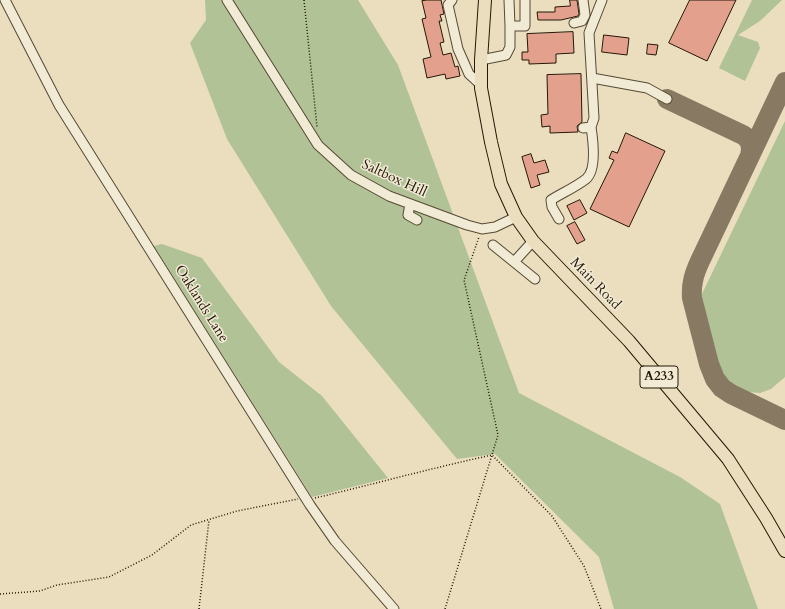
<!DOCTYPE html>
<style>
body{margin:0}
canvas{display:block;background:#eadebe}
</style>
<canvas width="785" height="609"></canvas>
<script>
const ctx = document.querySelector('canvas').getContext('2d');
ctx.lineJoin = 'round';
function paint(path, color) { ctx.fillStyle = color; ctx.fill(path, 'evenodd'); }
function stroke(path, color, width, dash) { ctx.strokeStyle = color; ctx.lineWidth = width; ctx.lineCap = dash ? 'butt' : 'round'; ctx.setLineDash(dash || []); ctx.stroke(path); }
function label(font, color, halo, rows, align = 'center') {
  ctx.font = font + ' Cardo,serif'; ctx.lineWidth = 3; ctx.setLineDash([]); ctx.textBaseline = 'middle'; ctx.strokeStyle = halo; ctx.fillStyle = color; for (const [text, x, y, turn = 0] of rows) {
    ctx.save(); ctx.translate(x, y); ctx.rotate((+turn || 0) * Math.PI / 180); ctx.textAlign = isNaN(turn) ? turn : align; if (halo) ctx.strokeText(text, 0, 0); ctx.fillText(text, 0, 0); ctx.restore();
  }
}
paint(new Path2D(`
 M205 0H358L398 65 519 393 680 477 720 504 758 609H614L599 557 495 454 457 459 331 306 227 139 190 43 206 20Z
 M752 0H782L760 21 738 35 758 42 760 48 745 81 719 68Z
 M785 121V377L771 389 760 393 748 392 737 388 727 381 721 372 715 356 701 296Z
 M162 244 202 258 279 362 322 396 388 478 312 497 154 246Z`), '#b0c296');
stroke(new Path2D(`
 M785 82 700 261C694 274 691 284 692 298L709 364 715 379 722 388 731 394 785 420
 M667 99 743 135C751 140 752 147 750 156`), '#887a62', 20);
const building = new Path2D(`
 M428 0H441L444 14 440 15 442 21H439L444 42 440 43 443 55 451 53 455 67 458 66 460 76 446 79 445 74 427 78 423 59 431 57 422 19 426 18 422 1Z
 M570 0H577L579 14 578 16 561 20H538L537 12H555V7L570 6Z
 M690 0H736L707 61 669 43Z
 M573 32 574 53 556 54V63L529 64V60H522V52H528L527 34Z
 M604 35 629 38 627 55 602 52Z
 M648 44 658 45 656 55 647 54Z
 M581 74 582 122 577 126 578 132 550 133V126L542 127 541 115 548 114 547 75Z
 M626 133 665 151 629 227 590 209 614 160 609 158 612 151 617 153Z
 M531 154 534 163 545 160 549 172 537 175 540 185 531 188 522 157Z
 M580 200 587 213 574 220 567 206Z
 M575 222 585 240 577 244 567 226Z`);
paint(building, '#e3a18d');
stroke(building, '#251706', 1);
const minor = new Path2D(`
 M5 0 59 105 310 505 335 541 394 609
 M227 0 318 145 351 175 389 196 467 225 482 229 495 227 516 217
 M452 0 448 5 458 49 469 74 481 85
 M509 0 510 26
 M574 23 582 21 585 15 583 0
 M481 60 506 55 510 47V26H525V0
 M592 78 647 88 667 99
 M583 128 591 127 594 118 589 33 602 0
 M410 204 408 215 417 220
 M559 219 552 207 551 200C562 193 576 187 586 179 597 170 593 140 591 127
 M533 241 514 262 535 279
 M493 245 514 262`);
const major = new Path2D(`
 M485 0 481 60V88L491 142 501 184 516 217 533 241 629 341 728 459 766 518 785 551`);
stroke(minor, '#564934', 11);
stroke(major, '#251706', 14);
stroke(new Path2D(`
 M304 0 317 127
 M315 498C374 484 432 468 492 455L552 516 584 566 601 609
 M0 594 40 591 57 585 109 577 152 555 191 525 237 511 298 499
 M199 609 209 520
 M445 609 498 435 464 280 479 237`), '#251706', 1.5, [1, 2]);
stroke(minor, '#f1ead5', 9);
stroke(major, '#eadebe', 12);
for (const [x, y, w] of [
 [659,377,38]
]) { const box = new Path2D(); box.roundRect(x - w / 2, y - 11, w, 22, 3); ctx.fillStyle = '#f1ead5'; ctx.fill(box); stroke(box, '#251706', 1); }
label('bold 13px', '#251706', null, [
 ["A233",659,377]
]);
label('14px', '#251706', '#f1ead5', [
 ["Saltbox Hill",394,179,25],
 ["Main Road",595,284,46],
 ["Oaklands Lane",201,304,58]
]);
</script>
